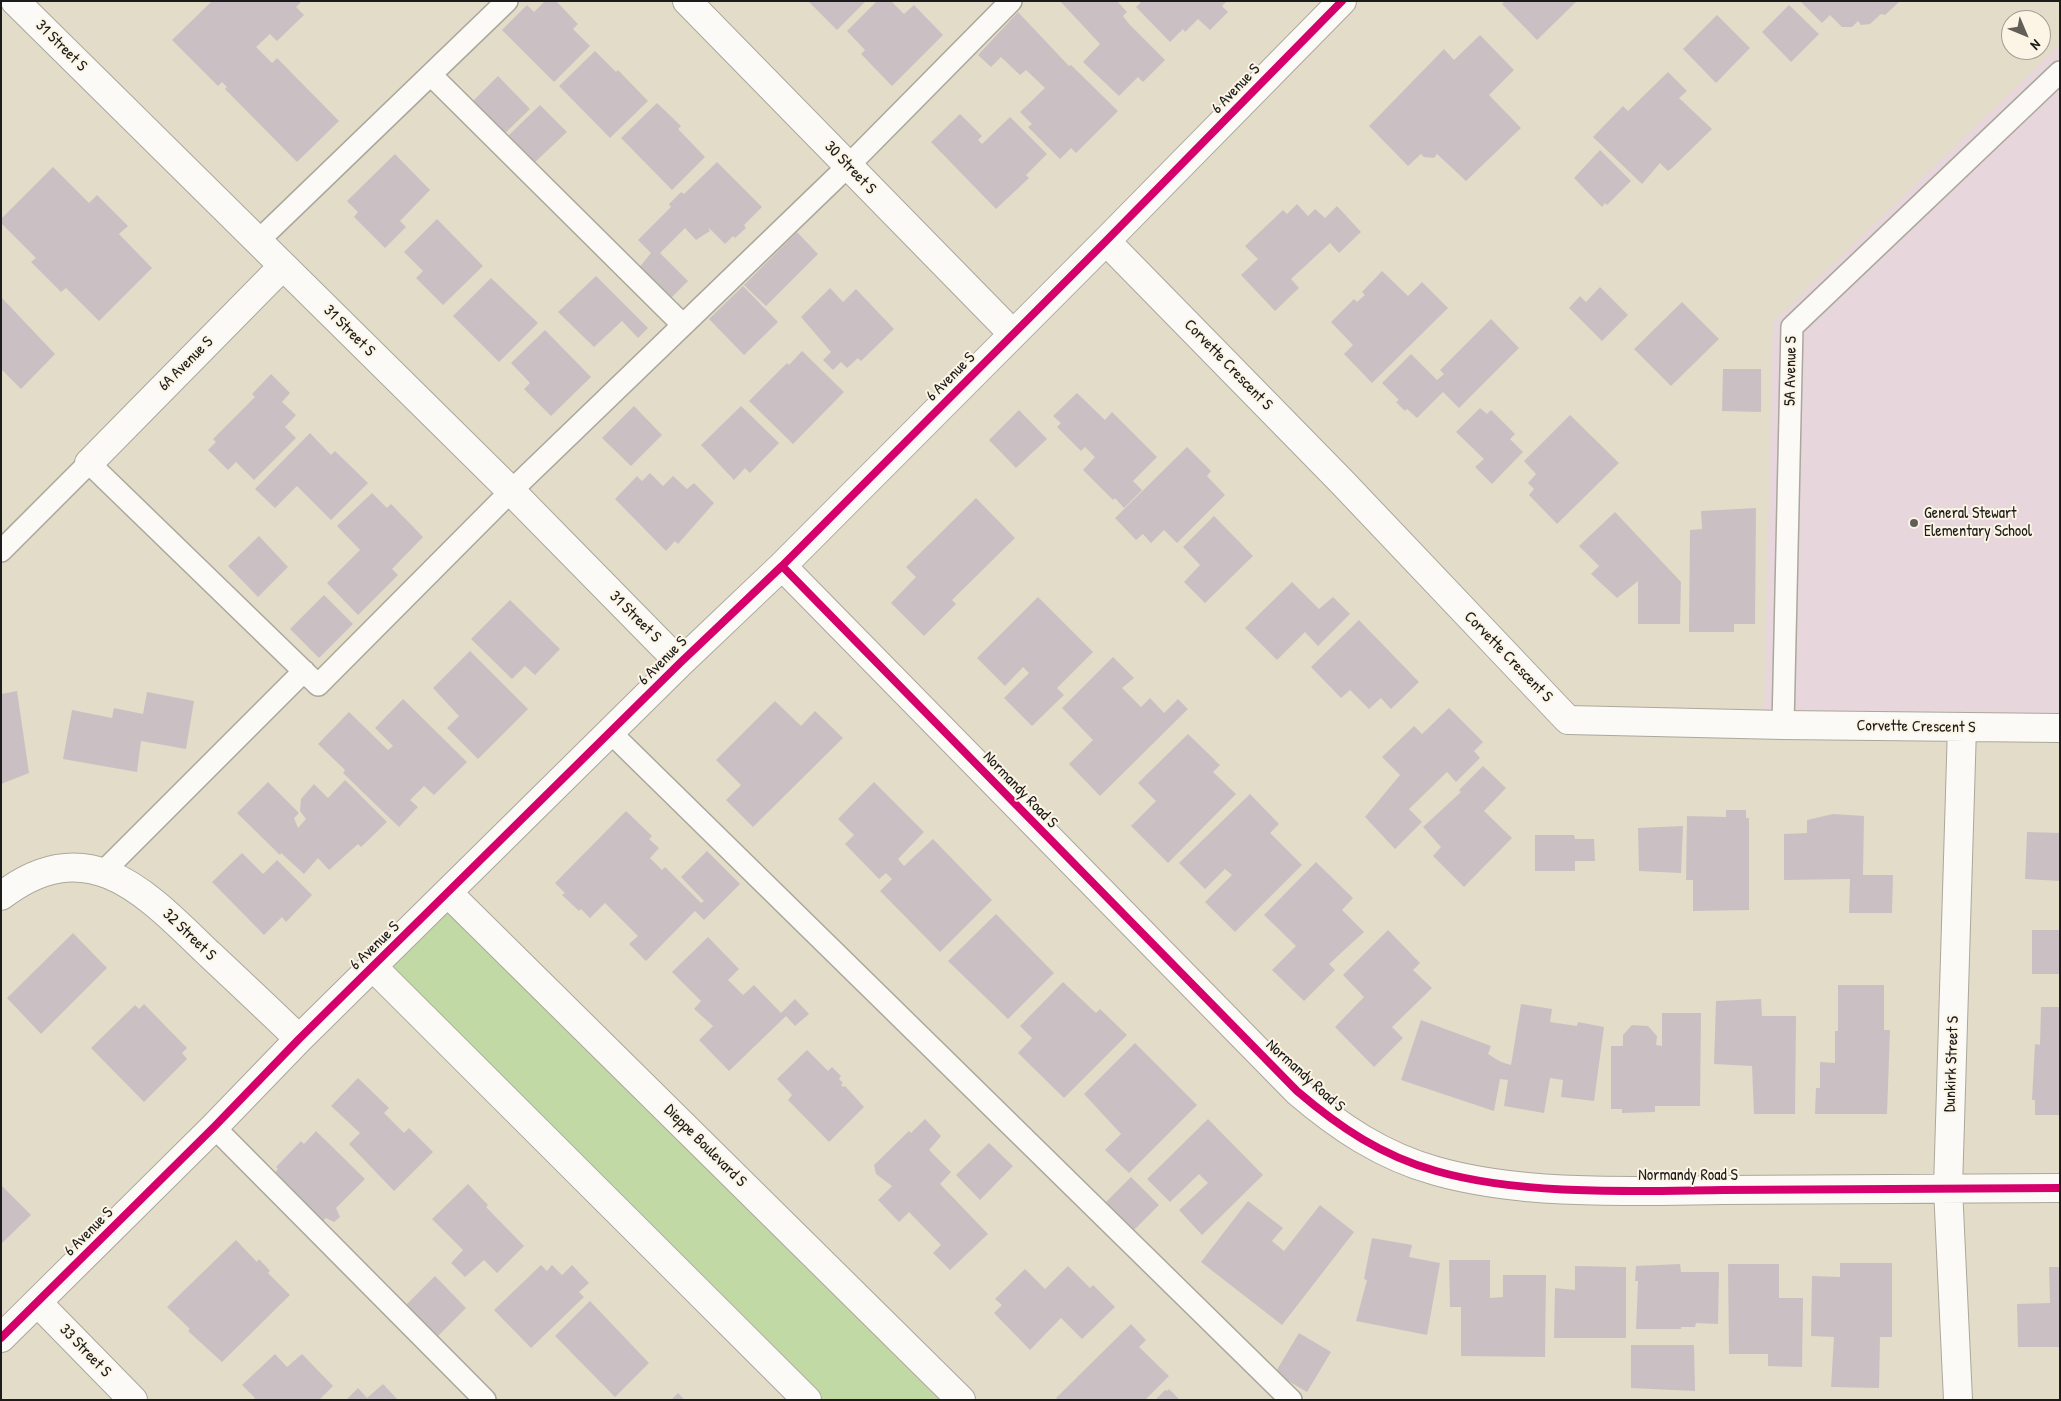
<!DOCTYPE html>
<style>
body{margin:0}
#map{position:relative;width:2061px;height:1401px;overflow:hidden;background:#e3dcc9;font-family:"Patrick Hand",sans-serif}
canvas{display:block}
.frame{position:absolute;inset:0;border:2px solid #1c1c1c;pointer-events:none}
.north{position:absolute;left:2001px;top:10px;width:50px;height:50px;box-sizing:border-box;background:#fcf5e5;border:1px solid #a29e95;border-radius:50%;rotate:135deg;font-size:14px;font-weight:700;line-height:20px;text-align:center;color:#1c1c1c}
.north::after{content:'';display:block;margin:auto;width:18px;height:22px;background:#625f59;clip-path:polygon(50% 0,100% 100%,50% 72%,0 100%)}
</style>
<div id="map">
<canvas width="2061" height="1401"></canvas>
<div class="frame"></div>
<div class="north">N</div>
</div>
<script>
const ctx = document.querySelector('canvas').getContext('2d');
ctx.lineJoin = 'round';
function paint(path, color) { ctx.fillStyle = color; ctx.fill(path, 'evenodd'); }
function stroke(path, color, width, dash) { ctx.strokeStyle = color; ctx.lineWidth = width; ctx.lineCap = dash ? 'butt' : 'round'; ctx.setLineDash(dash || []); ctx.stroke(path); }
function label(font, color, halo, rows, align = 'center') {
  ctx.font = font + ' "Patrick Hand",sans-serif'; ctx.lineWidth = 4; ctx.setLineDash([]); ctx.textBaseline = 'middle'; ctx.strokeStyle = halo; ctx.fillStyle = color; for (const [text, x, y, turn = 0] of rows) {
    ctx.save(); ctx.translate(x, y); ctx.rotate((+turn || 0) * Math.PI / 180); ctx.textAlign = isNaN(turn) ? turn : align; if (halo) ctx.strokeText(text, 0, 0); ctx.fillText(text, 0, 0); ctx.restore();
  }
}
paint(new Path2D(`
 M2060 45V728L1764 725 1773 322Z`), '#e7d6dc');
paint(new Path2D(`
 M448 893 961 1400H807L373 967Z`), '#c0d9a5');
paint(new Path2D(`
 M212 1H302L296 7 304 15 277 41 270 34 256 47 272 63 277 58 339 121 297 162 225 89 227 87 222 82 218 86 172 40Z
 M545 1H556L578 24 573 29 590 46 554 82 502 30 527 5 534 12Z
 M808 1H866L837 30Z
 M877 1H891L904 14 914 5 943 35 892 86 861 54 865 50 847 31Z
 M1060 1H1117L1127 12 1123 16 1129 24 1165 60 1143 82 1138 77 1119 96 1083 62 1100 44Z
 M1142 1H1227L1222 6 1228 12 1210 30 1198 19 1185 32 1183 29 1170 42 1136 7Z
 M1505 1H1577L1537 40 1502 4Z
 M1800 1H1900L1885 15 1881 14 1870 24 1861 25 1858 21 1852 27H1842L1830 15 1822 23Z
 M1789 5 1819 34 1791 62 1762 32Z
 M1018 12 1069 66 1071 65 1118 111 1076 153 1071 148 1060 159 1028 127 1032 124 1020 112 1045 88 1026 70 1020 75 1001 57 991 67 978 55Z
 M1717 15 1750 48 1716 83 1683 49Z
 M1480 35 1514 70 1489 95 1521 128 1466 181 1437 154 1434 158 1424 157 1421 154 1408 166 1369 126 1444 49 1454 60Z
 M595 51 616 72 618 70 648 101 610 138 559 86Z
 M1668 72 1687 91 1679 98 1712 129 1672 168 1668 171 1660 163 1642 184 1593 137 1623 106 1628 111Z
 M498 76 530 109 503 135 471 103Z
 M657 103 681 126 678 129 705 157 672 190 621 138Z
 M540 105 567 132 534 163 508 136Z
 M960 114 982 136 978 140 982 144 1010 117 1047 154 1026 175 1029 178 996 209 931 142Z
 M1600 150 1631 181 1607 205 1605 203 1602 207 1574 178Z
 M395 154 430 190 400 221 406 227 385 248 354 217 358 212 347 201Z
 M717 162 762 207 744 225 746 228 735 238 733 236 725 244 708 227 710 231 696 240 685 228 660 253 688 281 669 300 638 269 651 253 638 240 671 207 669 204 681 192 684 194Z
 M53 167 89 203 97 195 128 226 119 234 152 268 99 321 66 288 61 292 31 262 36 258 1 223V219Z
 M1297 204 1308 216 1315 209 1325 218 1337 206 1361 232 1339 253 1330 243 1291 279 1299 288 1275 311 1241 275 1258 259 1245 246 1283 210 1287 214Z
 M437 219 483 266 443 305 416 278 423 271 404 252Z
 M797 232 818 254 766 306 744 285Z
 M1382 271 1408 296 1422 282 1448 308 1372 383 1344 354 1353 345 1331 322 1354 299 1357 302 1365 295 1362 292Z
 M596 276 648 328 638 338 622 321 594 347 558 312Z
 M491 278 538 323 499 362 453 316Z
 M743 286 778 322 744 355 709 319Z
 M1600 287 1628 315 1602 341 1569 308 1580 296 1586 302Z
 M830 288 843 302 856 289 894 329 861 361 858 358 847 368 841 362 833 370 823 360 831 352 801 317Z
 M1 297 55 354 21 389 1 369Z
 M1682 302 1719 339 1671 386 1634 349Z
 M1491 319 1519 348 1459 408 1443 392 1417 418 1407 409 1405 411 1396 402 1399 400 1382 383 1411 354 1437 380 1444 374 1440 370Z
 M545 330 591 377 551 416 524 389 530 383 511 363Z
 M802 351 844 392 793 444 749 401 787 363 789 365Z
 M1723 369H1761V412L1722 411Z
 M271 374 290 393 282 402 296 415 285 427 296 438 254 480 236 462 228 470 208 450 216 442 213 439 255 397 252 394Z
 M1077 393 1105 420 1112 412 1157 457 1133 481 1142 490 1124 508 1115 498 1113 500 1083 470 1095 457 1085 447 1081 451 1057 427 1061 423 1053 416Z
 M634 406 662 435 631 466 602 438Z
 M741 406 779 443 750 473 745 468 734 480 701 445Z
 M1480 408 1487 414 1491 410 1515 434 1510 439 1523 452 1492 484 1475 467 1484 459 1456 432Z
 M1019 410 1047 439 1016 468 989 440Z
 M1570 415 1619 463 1557 524 1529 495 1534 489 1528 483 1536 474 1524 461Z
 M310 433 331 455 335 451 368 483 331 520 297 486 275 508 255 489Z
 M1187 447 1211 471 1207 476 1225 495 1177 543 1164 530 1151 543 1143 534 1136 540 1115 518Z
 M650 473 663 486 673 476 687 489 694 483 714 503 678 544 675 541 666 551 615 499 637 476 642 481Z
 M372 493 387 508 391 504 423 537 392 569 398 575 358 615 327 583 360 550 337 526Z
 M976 498 1015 538 952 600 956 604 924 636 891 603 916 577 906 567Z
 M1756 508 1755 624H1734V632H1689L1690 530 1702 529 1701 511Z
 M1615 512 1681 582 1680 624H1638V581L1617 598 1591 574 1599 566 1579 546Z
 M1214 516 1253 556 1205 603 1184 582 1200 565 1183 547Z
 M259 536 288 567 258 597 228 566Z
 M1292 582 1319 609 1333 597 1350 614 1318 646 1305 632 1277 660 1245 628Z
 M324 595 353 624 319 658 290 629Z
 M1038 597 1093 652 1057 688 1064 695 1032 726 1004 698 1029 673 1023 667 1005 686 977 658Z
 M510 600 560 649 535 675 525 666 512 679 471 639Z
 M1359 620 1419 682 1391 709 1381 698 1369 709 1350 690 1341 698 1311 667Z
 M470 651 528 709 478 759 447 728 459 716 433 688Z
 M1113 657 1134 678 1122 688 1141 707 1150 698 1164 713 1178 699 1188 709 1100 796 1069 764 1093 740 1062 708Z
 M17 691 29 773 1 784V694Z
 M147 692 194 701 186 749 141 741 137 772 63 759 72 710 112 718 114 708 143 714Z
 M403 699 467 762 434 795 424 786 410 800 418 807 399 827 343 773 345 770 318 744 349 712 388 750 393 746 375 728Z
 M775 701 801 726 815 711 843 738 753 827 726 800 741 785 716 760Z
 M1449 708 1483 742 1474 751 1480 758 1456 782 1447 772 1409 809 1422 822 1395 849 1365 817 1400 775 1382 757 1414 726 1422 734Z
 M1188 734 1220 765 1213 772 1236 794 1168 863 1131 826 1156 801 1138 783Z
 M1483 766 1506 788 1484 811 1512 838 1464 887 1433 856 1441 847 1423 827 1461 792 1459 790Z
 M345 780 387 822 361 847 358 844 329 870 318 858 304 874 281 853 280 855 237 813 268 782 299 813 294 818 298 828 306 819 300 811 301 799 314 784 328 798Z
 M874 782 924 832 898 859 904 866 933 839 992 900 940 952 880 891 892 879 886 873 879 879 845 844 854 835 838 819Z
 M1250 794 1279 824 1270 833 1302 865 1235 932 1205 902 1232 875 1225 869 1205 889 1179 863Z
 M1726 810H1746V818H1749V910L1693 911V880H1686L1687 816 1726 817Z
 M626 811 652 836 649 839 659 848 650 858 662 870 665 867 701 903 704 901 681 877 707 851 740 884 704 920 695 911 646 961 629 944 638 936 605 903 590 918 581 909 579 911 562 895 565 893 555 883Z
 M1833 814 1864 816 1863 875H1893L1892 913H1849L1850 879 1784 880V834L1807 833V820Z
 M1683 826 1681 873 1639 871 1638 828Z
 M2027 832 2060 833V881L2025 879Z
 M1535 835H1574L1575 839H1594L1595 861H1575V871H1535Z
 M242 853 263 874 277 860 312 895 286 922 282 917 264 935 212 882Z
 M1316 862 1353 898 1342 910 1364 932 1329 964 1335 970 1304 1001 1272 970 1296 946 1264 915Z
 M996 914 1054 973 1008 1019 948 961Z
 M1388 930 1420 963 1413 970 1432 988 1392 1027 1403 1038 1374 1067 1335 1027 1364 997 1343 975Z
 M2032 930H2060V974H2032Z
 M73 933 107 968 41 1034 7 998Z
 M708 937 739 969 728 980 743 995 754 985 781 1013 795 999 809 1014 795 1026 786 1016 729 1071 699 1040 713 1026 694 1009 701 1001 672 972Z
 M1063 982 1096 1013 1100 1009 1127 1035 1064 1098 1018 1053 1032 1038 1020 1026Z
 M1838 985H1884V1030H1890L1887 1114H1815L1816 1088H1820V1062L1835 1063V1031H1838Z
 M1761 999 1762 1016H1796L1795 1114H1754L1752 1066 1714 1064 1716 1001Z
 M144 1004 187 1048 182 1053 187 1059 144 1102 91 1048 135 1005 139 1009Z
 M1521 1004 1552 1009 1550 1022 1577 1026 1578 1022 1604 1027 1594 1101 1561 1097 1563 1080 1550 1078 1544 1113 1504 1106 1508 1080 1500 1079 1494 1111 1401 1080 1421 1020 1491 1046 1488 1054 1501 1062 1511 1065Z
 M2041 1007H2060V1115H2035V1100H2032L2035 1044 2040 1045Z
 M1662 1013H1701L1700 1106H1655V1112L1622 1113V1109H1611V1046H1623V1035L1632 1025 1648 1026 1657 1036 1656 1045 1662 1046Z
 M1135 1043 1197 1105 1129 1173 1105 1150 1121 1134 1084 1094Z
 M807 1050 828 1071 832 1067 841 1076 839 1079 843 1083 841 1085 843 1087 845 1086 864 1107 829 1142 788 1100 792 1095 777 1079Z
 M358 1078 389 1108 384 1113 404 1133 409 1128 433 1152 394 1191 349 1144 360 1133 331 1106Z
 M925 1119 941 1136 929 1150 951 1172 940 1184 988 1234 950 1270 933 1253 941 1245 909 1212 899 1222 878 1200 892 1186 876 1174 874 1165 909 1131 911 1133Z
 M1208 1119 1263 1175 1202 1235 1179 1210 1208 1183 1199 1174 1170 1202 1147 1179Z
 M316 1131 365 1179 336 1208 340 1217 334 1222 326 1218 322 1222 273 1174 278 1169 276 1167 301 1141 304 1144Z
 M989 1143 1013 1166 980 1200 956 1175Z
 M1131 1177 1159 1205 1131 1233 1103 1205Z
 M468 1184 488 1205 486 1207 524 1246 497 1273 484 1260 465 1277 451 1263 463 1250 432 1219Z
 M1 1185 31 1215 1 1244Z
 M1248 1201 1283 1228 1272 1241 1284 1251 1320 1205 1354 1232 1282 1325 1201 1262Z
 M1372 1238 1412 1245 1409 1257 1440 1263 1427 1335 1356 1321 1367 1280 1364 1279Z
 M236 1240 257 1262 259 1259 270 1271 268 1273 290 1295 222 1362 188 1331 190 1329 167 1307Z
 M1449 1260H1490V1298L1503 1297V1275H1546L1545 1357 1461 1356V1307H1450Z
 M1840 1263H1892V1337H1880L1879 1388 1831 1387 1834 1337 1811 1336 1812 1276 1840 1277Z
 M1680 1264 1681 1272H1719L1718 1324 1696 1323 1695 1327H1681V1329H1636L1638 1281H1635L1636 1266Z
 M1728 1264H1779V1298H1803L1802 1367 1768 1366V1354H1729Z
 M541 1265 547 1271 552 1265 562 1275 572 1265 589 1283 579 1292 584 1297 531 1348 494 1310Z
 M1068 1266 1090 1288 1093 1285 1115 1307 1082 1339 1061 1318 1030 1350 994 1313 1002 1305 995 1299 1025 1269 1045 1289Z
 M1575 1266 1626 1267V1338H1554L1555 1288 1575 1290Z
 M2049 1267H2060V1347H2018L2017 1304 2050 1303Z
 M435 1276 466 1308 436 1338 405 1306Z
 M590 1301 649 1363 615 1397 555 1336Z
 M1131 1324 1146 1340 1139 1347 1169 1376 1145 1400H1058L1056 1398Z
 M1299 1333 1331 1352 1307 1392 1275 1373Z
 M1631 1345H1694L1695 1391 1631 1388Z
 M275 1354 287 1367 302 1354 333 1386 319 1400H253L255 1398 242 1385Z
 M383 1384 398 1400H346L358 1388 367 1398Z
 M1169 1389 1180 1400H1155L1165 1390 1167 1391Z
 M678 1393 685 1400H671Z`), '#cac0c3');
const service = new Path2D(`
 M431 75 683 325
 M257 242 507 1
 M1 551 89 463 318 685 511 491 848 166 1011 1
 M1783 725 1792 327 2060 72
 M611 733 1291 1400
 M103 872 304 671
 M214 1127 485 1400`);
const minor = new Path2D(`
 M15 1 511 491 680 663
 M687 1 1013 334
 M1106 241 1342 482 1568 720 1783 725 2060 728
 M89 463 283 266
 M782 566 1297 1091C1339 1127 1382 1156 1436 1171 1524 1196 1633 1191 1723 1190 1836 1189 1948 1188 2060 1188
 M448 893 961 1400
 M1 896C87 830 144 891 205 950 237 980 268 1009 299 1039
 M373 967 807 1400
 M38 1303 133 1400
 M1 1338 214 1127 299 1039 680 663 782 566 1106 241 1342 1
 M1958 1400 1948 1188 1962 727`);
stroke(service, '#aba79b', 24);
stroke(minor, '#aba79b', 30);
stroke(service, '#fbfaf7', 21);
stroke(minor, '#fbfaf7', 28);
stroke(new Path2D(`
 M782 566 1297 1091C1339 1127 1382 1156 1436 1171 1524 1196 1633 1191 1723 1190 1836 1189 1948 1188 2060 1188
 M1 1338 214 1127 299 1039 680 663 782 566 1106 241 1342 1`), '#d6006c', 8);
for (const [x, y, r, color] of [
 [1914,523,5,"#625f59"]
]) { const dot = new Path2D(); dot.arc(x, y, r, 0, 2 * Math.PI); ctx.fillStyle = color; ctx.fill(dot); stroke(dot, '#fcf5e5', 2); }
label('16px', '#1c1c1c', '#fcf5e5', [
 ["31 Street S",61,46,45],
 ["6 Avenue S",1236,89,-46],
 ["30 Street S",850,168,46],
 ["31 Street S",349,331,45],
 ["6A Avenue S",186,364,-45],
 ["Corvette Crescent S",1228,365,46],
 ["5A Avenue S",1791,371,-89],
 ["6 Avenue S",951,377,-45],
 ["31 Street S",635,617,45],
 ["Corvette Crescent S",1508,657,46],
 ["6 Avenue S",663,661,-45],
 ["Corvette Crescent S",1916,727,1],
 ["Normandy Road S",1020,790,46],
 ["32 Street S",189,935,44],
 ["6 Avenue S",375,946,-44],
 ["Dunkirk Street S",1952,1064,-88],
 ["Normandy Road S",1305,1076,42],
 ["Dieppe Boulevard S",705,1146,45],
 ["Normandy Road S",1688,1176],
 ["6 Avenue S",89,1232,-45],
 ["33 Street S",85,1351,46]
]);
label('16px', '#1c1c1c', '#fcf5e5', [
 ["General Stewart",1924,514],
 ["Elementary School",1924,532]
], 'left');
</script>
